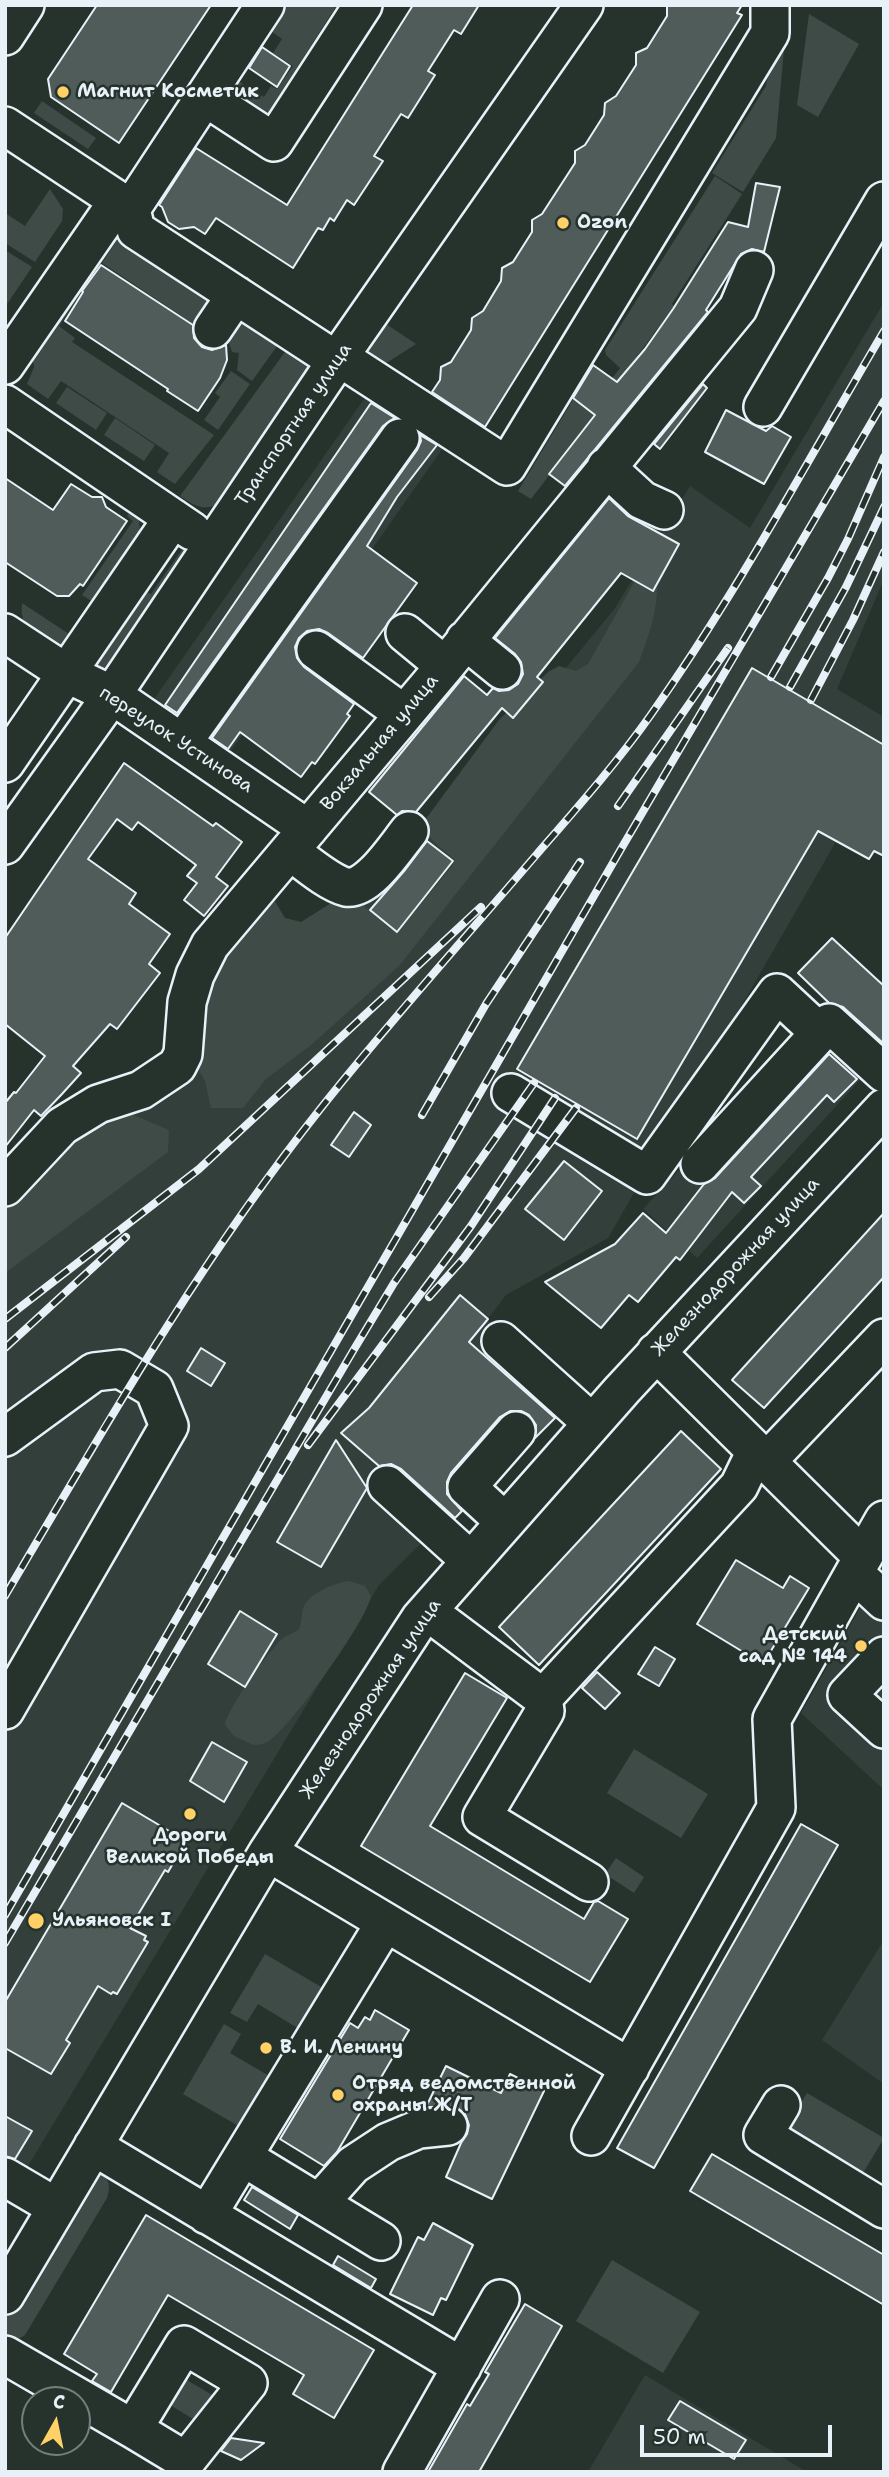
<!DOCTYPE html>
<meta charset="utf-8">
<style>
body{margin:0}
#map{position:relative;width:889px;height:2477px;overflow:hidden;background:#26332d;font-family:"Shantell Sans",sans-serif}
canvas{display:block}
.frame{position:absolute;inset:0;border:7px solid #e8f1f8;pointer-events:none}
.north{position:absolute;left:21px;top:2386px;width:70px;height:70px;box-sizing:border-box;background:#26332d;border:2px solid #747f7e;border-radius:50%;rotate:9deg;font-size:19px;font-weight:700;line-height:28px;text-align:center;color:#e8f1f8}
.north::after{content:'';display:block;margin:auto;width:24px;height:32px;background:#ffd166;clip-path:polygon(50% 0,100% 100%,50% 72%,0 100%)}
.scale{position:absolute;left:640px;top:2425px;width:192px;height:32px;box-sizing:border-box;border:4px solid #e8f1f8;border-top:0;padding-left:9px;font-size:21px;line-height:24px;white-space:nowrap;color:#e8f1f8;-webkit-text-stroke:5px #26332d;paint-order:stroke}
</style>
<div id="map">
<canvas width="889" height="2477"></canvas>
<div class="frame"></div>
<div class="north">С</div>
<div class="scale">50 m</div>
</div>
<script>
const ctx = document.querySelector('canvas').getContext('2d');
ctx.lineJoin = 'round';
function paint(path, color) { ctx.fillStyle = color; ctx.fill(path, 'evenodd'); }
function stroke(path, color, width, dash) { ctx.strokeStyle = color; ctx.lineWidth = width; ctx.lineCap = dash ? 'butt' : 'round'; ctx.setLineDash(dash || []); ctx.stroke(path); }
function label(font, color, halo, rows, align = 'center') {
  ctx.font = font + ' "Shantell Sans",sans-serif'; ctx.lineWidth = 5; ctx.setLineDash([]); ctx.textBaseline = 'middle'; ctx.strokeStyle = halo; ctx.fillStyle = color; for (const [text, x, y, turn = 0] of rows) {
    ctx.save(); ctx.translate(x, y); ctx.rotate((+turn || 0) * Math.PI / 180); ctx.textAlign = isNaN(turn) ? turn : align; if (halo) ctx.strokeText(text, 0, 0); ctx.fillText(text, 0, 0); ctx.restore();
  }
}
paint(new Path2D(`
 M884 302V579L837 689 884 717V758L608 1238 506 1295 487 1320 582 1384 379 1585 5 2204V1239L221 1012 441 821 615 608 690 486 750 528Z
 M371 389 445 445 228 755 152 702Z
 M818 1019 871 1068 697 1258 643 1209Z
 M884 1565V1790L801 1713Z
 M884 1940V2084L822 2040Z
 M645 2375 807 2472H588Z`), '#333f3a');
paint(new Path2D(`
 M284 5H337L264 119 228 96 238 81 264 97 271 86 277 89 293 66 273 53 282 39 268 29Z
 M788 5 776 138 743 192 712 173 766 86 779 14Z
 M809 14 859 44 818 117 797 105Z
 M42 101 96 138 88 149 34 113Z
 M715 176 742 194 672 304 674 306 672 309 618 382 619 384 531 499 518 491 574 398 588 409 620 368 606 355 605 350Z
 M50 189 63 209 62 221 35 262 5 243V213L25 226Z
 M119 237 209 297 203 314 195 325 102 263Z
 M5 250 32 267 5 307Z
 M74 286 82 292 59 326 75 338 72 342 214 435 175 484 157 472 169 453 61 381 48 399 27 384 34 367 32 352Z
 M238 315 280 342 252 381 237 370 239 353 232 352 227 337Z
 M383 322 416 344 377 369 365 355 366 349Z
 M293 341 309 360 307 372 222 502C205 512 196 507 180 496Z
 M231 371 250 384 218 430 204 420 220 397 215 393Z
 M67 387 107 413 96 430 56 403Z
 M115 418 155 445 144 461 104 435Z
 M131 510 139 519 140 532 93 602 82 595 133 521 127 516Z
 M188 541 195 546 105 675 88 663 137 589 151 594Z
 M657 571C659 607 651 629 639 662L399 966 311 1045 266 1079 243 1108H211L205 1081 183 1042 224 940 273 898 285 918 301 922 339 898 357 900 391 929 398 931 401 928 453 865 455 860C445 850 420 835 425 820L499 720 548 672 559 666 576 671 588 664 636 579Z
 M22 603 78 640 59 648C37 635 19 632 22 603Z
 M117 1108 169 1130 168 1152 5 1273V1196L67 1131Z
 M349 1581 365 1586 371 1596C368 1619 290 1728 269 1741 264 1744 259 1745 253 1745L234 1736 225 1725C227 1709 267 1654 280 1641 285 1635 293 1634 299 1629 302 1622 301 1614 304 1606 311 1592 335 1583 349 1581Z
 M634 1749 708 1794 681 1838 607 1793Z
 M616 1858 644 1877 634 1893 605 1874Z
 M265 1954 323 1988 299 2029 258 2004 247 2022 230 2013Z
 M224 2024 241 2034 230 2053 271 2077 242 2128 183 2094Z
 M807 2093 884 2138 860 2178 783 2134Z
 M96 2172C110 2178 111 2185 107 2198L25 2335 15 2341 5 2337V2313Z
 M612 2260 700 2312 663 2373 576 2321Z
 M180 2376 214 2396 198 2422 165 2402Z`), '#3e4b47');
const building = new Path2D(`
 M97 5H211L119 143 51 97 48 79Z
 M413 5H479L461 34 454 30 428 71 435 75 408 118 401 114 374 156 383 161 354 205 347 200 334 221 330 218 323 230 318 228 293 268 216 218 205 234 194 227 179 229 168 222 162 207 159 205 196 148 287 205Z
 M667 5H742L737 13 742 15 485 427 432 392 440 380 441 367 451 362 471 330 472 318 483 311 501 281 502 268 513 262 532 232V220L542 214 575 163V151L585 145 604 115 605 103 616 96 636 65V53L647 48 667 16Z
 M262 47 290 66 277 87 249 68Z
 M756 183 780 187 764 252 752 249 741 254 706 310 708 312 565 486 549 474 595 415 573 398 593 365 617 382 645 349 673 309 728 222 748 227Z
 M101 265 193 325 194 338 202 347 212 350 226 345 227 360 220 378 198 411 167 391 168 389 65 321 83 292 82 291Z
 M703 384 707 388 660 449 654 444Z
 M371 403 395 418 383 426 177 713 165 705Z
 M726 410 766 431 772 426 791 437 764 484 705 452Z
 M420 435 437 445 397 497 367 546 417 583 363 658 328 633 319 629 307 631 299 638 295 647 297 658 304 667 354 704 347 714 350 716 315 764 312 762 301 777 240 732 228 749 212 738 417 450 421 441Z
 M5 478 53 510 71 484 92 497H102L106 507 127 521 83 586 80 584 69 596H57L5 562Z
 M609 498 628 516 679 544 653 591 621 573 537 677 543 682 513 718 502 708 416 812 402 811 397 815 369 792 464 676 487 695 493 688 499 691 509 690 518 684 523 674 521 662 515 654 495 638Z
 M752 668 884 745V856L874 851 869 859 818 831 637 1139 517 1069Z
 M124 763 213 826 216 823 242 842 216 877 228 886 204 916 184 900 197 883 187 876 196 865 138 822 132 830 117 819 88 859 136 893 129 904 170 934 149 964 160 973 117 1029 110 1024 73 1066 81 1073 62 1094 41 1116 34 1110 5 1147V1103L14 1092 16 1093 45 1056 5 1024V938Z
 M427 841 453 861 397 932 370 910 405 870Z
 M832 938 884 986V1044L843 1007 829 1003 798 973Z
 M829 1054 857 1079 834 1102 827 1095 751 1177 761 1186 744 1203 732 1192 680 1260 676 1257 638 1302 629 1295 601 1328 545 1282 615 1244 643 1213 666 1233 704 1184 715 1178Z
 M354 1112 371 1125 349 1157 331 1145Z
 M564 1161 602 1191 564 1240 525 1209Z
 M884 1213V1277L764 1408 732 1380Z
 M460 1295 488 1319 469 1342 555 1418 535 1438 536 1425 529 1415 521 1411H510L500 1417 451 1473 447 1482V1494L462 1511 455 1518 401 1469 391 1464 379 1466 341 1433 369 1408Z
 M201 1348 225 1363 211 1386 187 1371Z
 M681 1431 721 1469 539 1665 499 1627Z
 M336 1440 367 1488 321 1567 277 1542Z
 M736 1560 783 1588 790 1576 809 1588 763 1664 697 1624Z
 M240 1611 277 1634 245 1687 208 1664Z
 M655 1647 675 1659 659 1686 638 1674Z
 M597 1672 620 1693 605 1709 582 1688Z
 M465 1673 507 1698 430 1826 584 1919 594 1902 598 1901 628 1919 590 1982 361 1846Z
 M212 1742 247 1762 224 1802 190 1781Z
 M122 1803 186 1841 168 1872 165 1870 130 1928 146 1936 144 1940 148 1942 117 1994 113 1992 111 1994 98 1986 66 2040 70 2043 51 2074 5 2048V2002Z
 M801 1824 838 1845 654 2168 617 2148Z
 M375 2010 409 2030 337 2152 324 2166 280 2139 350 2023 358 2028 365 2017 370 2020Z
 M446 2066 501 2093 510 2074 544 2091 492 2199 446 2177 461 2143 467 2134 469 2125 465 2114 456 2107H426Z
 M5 2116 32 2131 15 2159 5 2156Z
 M712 2154 884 2255V2305L690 2191Z
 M252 2187 298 2215 290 2229 244 2200Z
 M146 2215 374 2350 334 2418 293 2394 304 2375 168 2295 111 2392 92 2381 97 2374 64 2354Z
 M433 2223 473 2245 446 2300 441 2298 433 2315 390 2294 418 2237 424 2240Z
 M338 2256 376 2279 371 2288 333 2265Z
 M525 2304 562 2326 479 2472H428L467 2404 470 2406 489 2374 485 2372Z
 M680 2401 746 2440 734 2459 668 2420Z
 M231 2438 264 2443 241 2460 221 2451Z`);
paint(building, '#505c59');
stroke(building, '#e8f1f8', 2);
const minor = new Path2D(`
 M5 36 25 5
 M205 97 274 142 363 5
 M5 126 131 209 136 230 337 361
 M131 209 265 5
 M213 329 236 295
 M339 357 507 466 770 33V5
 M5 365 118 201
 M5 404 192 531
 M763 407 884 201
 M606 467 642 500 664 510
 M5 633 66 673 112 695 308 829
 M405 633 445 666
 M465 640 502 670
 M316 650 404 714
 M182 743 400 438
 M5 763 173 518
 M5 845 112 695 339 357 584 5
 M290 851C304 861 329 883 346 887 368 891 396 847 409 831
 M511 1093 647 1175 777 993 820 1033
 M700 1164 829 1023 884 1073
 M5 1187 62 1126 98 1104 141 1090 177 1066 183 1054 187 1002 195 975 210 945 445 666 738 308 754 270
 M501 1341 592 1423
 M5 1437 94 1372 120 1369 154 1389 169 1426 5 1710
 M767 1461 884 1338
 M387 1485 471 1561
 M505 1522 467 1487 516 1431
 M863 1557 884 1520
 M854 1573 884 1601
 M427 1611 543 1698 739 1486 756 1451
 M884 1656 847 1695 884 1729
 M543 1698 545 1711 482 1817 589 1882
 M268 1852 630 2068
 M781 2105 763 2135 884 2209
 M591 2136 776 1808 772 1719 863 1557 656 1352
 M93 2146 462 2367
 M243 2157 381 2241
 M5 2177 56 2207
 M319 2203 353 2165 388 2142 419 2129 448 2126
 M207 2215 385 1923
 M5 2295 268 1852 420 1619 622 1390 884 1108
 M5 2355 133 2429 184 2345 248 2383 186 2461 133 2429
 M402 2472 500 2299`);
stroke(minor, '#e8f1f8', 42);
stroke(minor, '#26332d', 37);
const rail = new Path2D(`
 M771 677 828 578 848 539 884 457
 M790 687 846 587 884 507
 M811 700 853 620 884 552
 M618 806 728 648
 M422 1115 486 1004 580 862
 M429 1297 464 1258 576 1108
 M5 1319 199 1169 481 907
 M5 1348 126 1237
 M308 1445 471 1226 555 1098
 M5 1596C104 1428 200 1260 321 1108 390 1021 465 938 537 854 576 809 616 764 650 716 737 593 808 460 884 331
 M5 1915 621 849 884 401
 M5 1943 353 1351 394 1283 534 1083`);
stroke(rail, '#e8f1f8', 8);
stroke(rail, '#26332d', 5, [16]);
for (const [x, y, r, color] of [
 [63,92,7,"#ffd166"],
 [563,223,7,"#ffd166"],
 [861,1646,7,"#ffd166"],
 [190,1814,7,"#ffd166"],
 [36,1921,9,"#ffd166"],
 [266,2048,7,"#ffd166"],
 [338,2095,7,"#ffd166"]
]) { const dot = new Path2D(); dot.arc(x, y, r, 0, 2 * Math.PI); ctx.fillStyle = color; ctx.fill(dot); stroke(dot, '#26332d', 2.5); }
label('bold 19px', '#e8f1f8', '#26332d', [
 ["Магнит Косметик",77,92],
 ["Ozon",577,223],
 ["Детский",847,1635,"right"],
 ["сад № 144",847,1657,"right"],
 ["Дороги",190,1836,"center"],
 ["Великой Победы",190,1858,"center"],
 ["Ульяновск I",52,1921],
 ["В. И. Ленину",280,2048],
 ["Отряд ведомственной",352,2084],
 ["охраны Ж/Т",352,2106]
], 'left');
label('19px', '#e8f1f8', '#26332d', [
 ["Транспортная улица",294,425,-56],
 ["переулок Устинова",176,740,33],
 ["Вокзальная улица",380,743,-50],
 ["Железнодорожная улица",736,1267,-47],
 ["Железнодорожная улица",371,1699,-56]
]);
</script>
